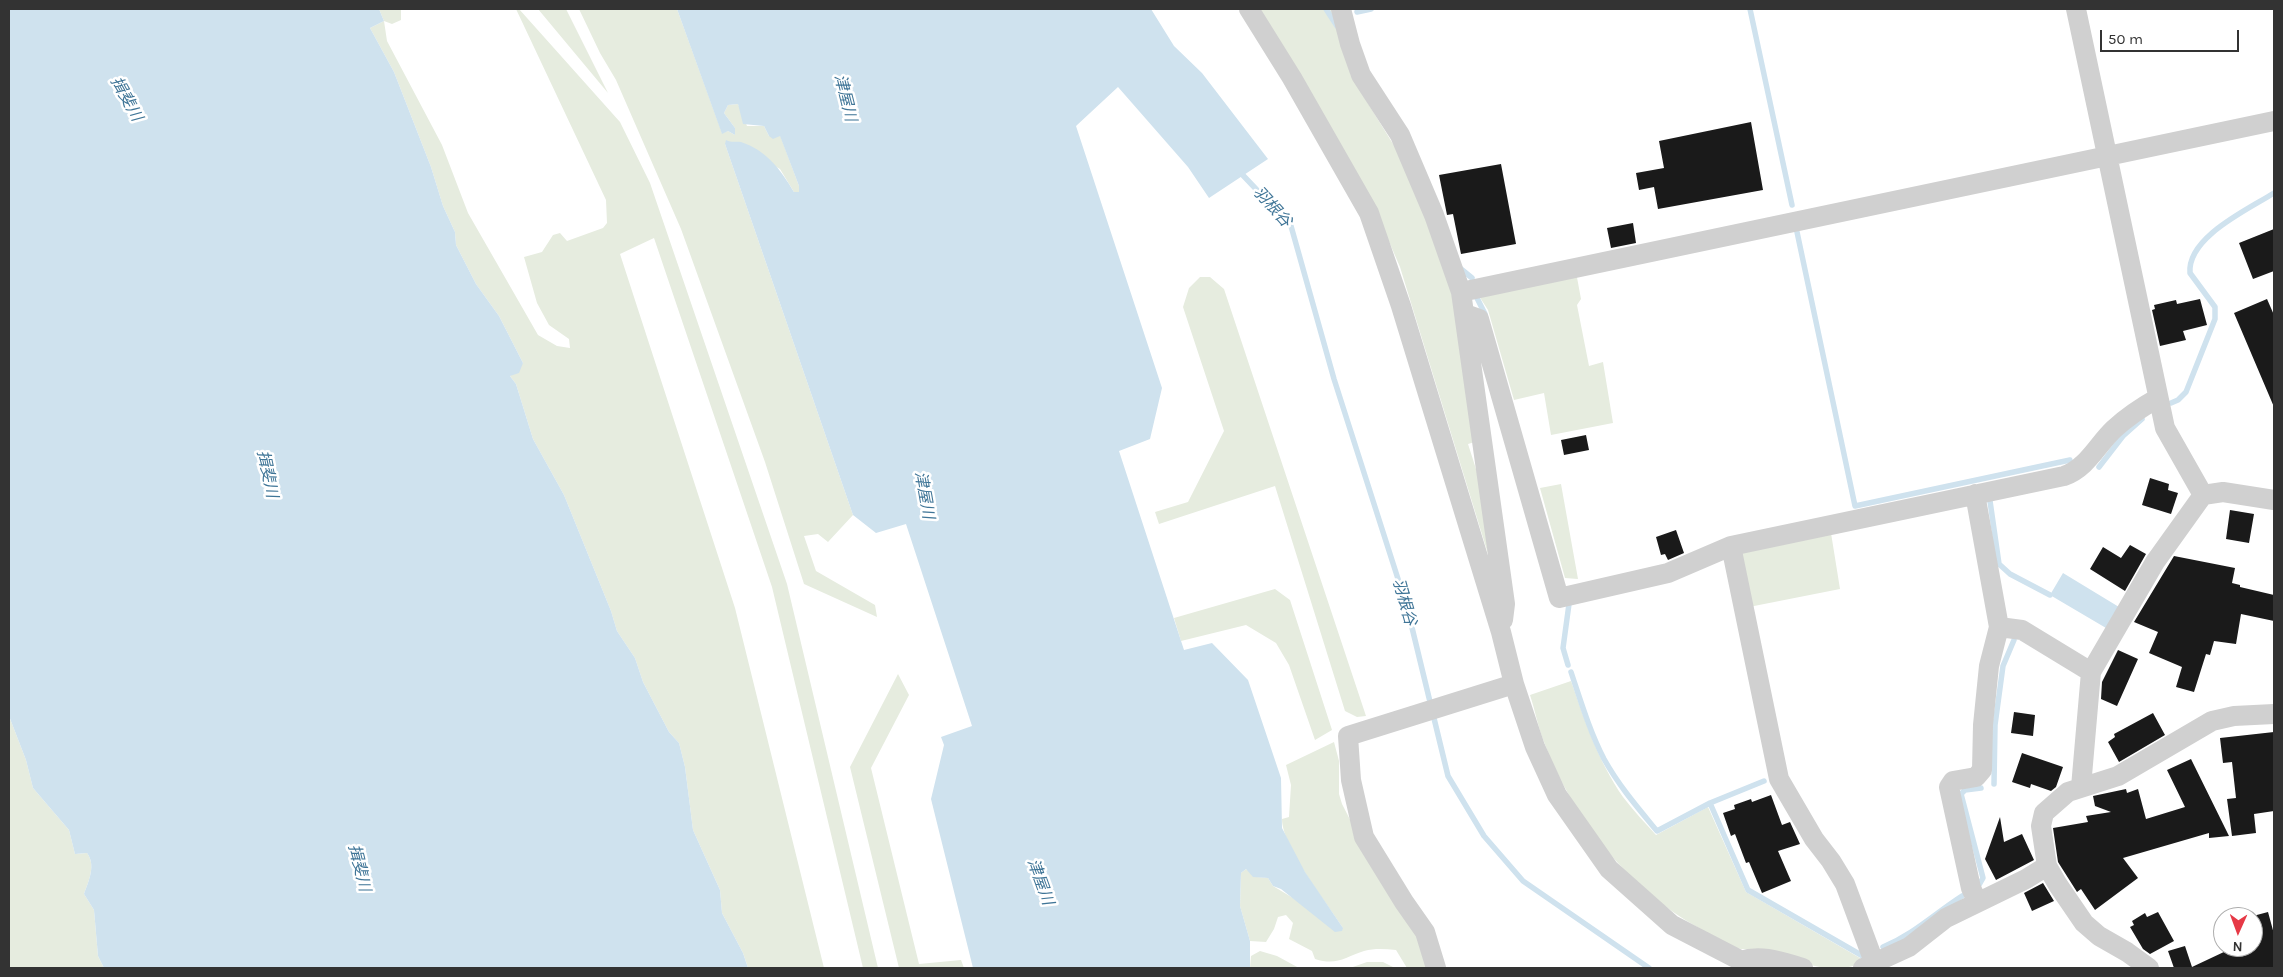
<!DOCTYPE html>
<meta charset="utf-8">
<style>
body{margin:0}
#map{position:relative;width:2283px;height:977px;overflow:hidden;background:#fff;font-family:Karla,sans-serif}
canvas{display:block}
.frame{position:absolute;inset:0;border:10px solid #333;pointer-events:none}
.north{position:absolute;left:2213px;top:907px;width:50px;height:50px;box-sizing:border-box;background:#fff;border:1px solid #adadad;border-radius:50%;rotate:182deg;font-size:14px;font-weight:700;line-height:20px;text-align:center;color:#333}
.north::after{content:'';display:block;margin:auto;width:18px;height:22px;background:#e63946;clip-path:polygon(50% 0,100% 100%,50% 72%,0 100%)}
.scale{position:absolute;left:2100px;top:30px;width:139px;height:22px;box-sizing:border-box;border:2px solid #333;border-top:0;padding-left:6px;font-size:15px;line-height:18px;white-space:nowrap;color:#333;-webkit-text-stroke:4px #fff;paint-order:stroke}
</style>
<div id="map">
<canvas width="2283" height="977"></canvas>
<div class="frame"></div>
<div class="north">N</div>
<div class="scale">50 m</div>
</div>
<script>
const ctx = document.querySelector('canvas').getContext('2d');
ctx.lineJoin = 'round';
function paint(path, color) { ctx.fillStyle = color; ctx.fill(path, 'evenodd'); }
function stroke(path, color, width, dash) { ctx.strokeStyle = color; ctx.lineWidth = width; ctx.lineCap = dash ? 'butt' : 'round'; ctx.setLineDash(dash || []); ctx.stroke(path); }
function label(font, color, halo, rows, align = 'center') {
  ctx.font = font + ' Karla,"Noto Sans JP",sans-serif'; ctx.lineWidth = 5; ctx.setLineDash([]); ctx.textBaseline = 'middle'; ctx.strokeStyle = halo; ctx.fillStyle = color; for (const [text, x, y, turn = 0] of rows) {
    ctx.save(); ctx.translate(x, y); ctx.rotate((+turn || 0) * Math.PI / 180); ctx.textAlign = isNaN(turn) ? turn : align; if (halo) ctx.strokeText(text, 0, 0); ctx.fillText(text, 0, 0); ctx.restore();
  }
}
paint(new Path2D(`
 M379 9H401V20L392 24 384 21 387 41 442 145 468 213 538 335 557 346 570 348 569 339 549 325 537 303 524 257 542 252 553 235 560 233 567 241 603 228 607 223 606 200 516 9H519L620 122 650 183 787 584 878 968H863L772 587 654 238 620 254 735 608 824 968H748L743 953 722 913 720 890 693 830 685 767 679 743 669 732 643 682 635 658 617 631 611 611 564 495 533 439 516 384 510 376 523 363 499 316 476 284 456 245 455 232 443 206 431 167 394 72 370 28 384 21Z
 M538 9H566L608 93Z
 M579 9H677L722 133 728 131 735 135V128L724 113 728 105 738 104 747 126H764L769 136 780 135 799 186V192H794L780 169 732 143 725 144 853 515 828 542 818 534 804 536 816 571 875 605 877 617 804 584 765 462 681 229 616 80 600 53Z
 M1257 9H1335L1351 76 1398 152 1428 220 1454 295 1478 441 1468 444 1483 491 1500 593 1400 267 1375 209Z
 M1576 272 1581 299 1577 305 1589 366 1603 362 1613 423 1551 435 1544 393 1514 400 1488 310 1479 296Z
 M1200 277H1210L1224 289 1366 716 1357 717 1345 711 1275 486 1159 524 1155 512 1188 502 1224 431 1183 307 1189 288Z
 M1561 484 1578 579 1565 578 1540 488Z
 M1831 533 1840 589 1749 607 1740 550Z
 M1275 589 1290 600 1332 730 1315 740 1289 665 1276 643 1246 625 1181 641 1174 618Z
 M898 674 909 695 871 768 919 964 961 960 964 968H899L850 767Z
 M1571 681C1585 721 1598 761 1623 797 1633 810 1645 823 1656 835L1708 807 1746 892 1860 958 1861 963C1830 977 1800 961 1770 952 1758 948 1744 951 1732 947 1721 942 1710 934 1699 928 1627 888 1573 818 1544 742 1538 727 1535 710 1530 695Z
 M9 716 26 760 33 788 69 830 75 854 87 853C96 865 89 880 84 894L94 910 98 956 104 968H9Z
 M1334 742 1339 761V794L1342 804 1361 841 1418 938 1427 968H1407L1396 950C1385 949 1375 948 1364 951 1345 957 1337 966 1315 959L1312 951 1289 939 1293 923 1286 915 1278 917 1274 929 1266 942 1250 941 1240 906 1241 873 1246 869 1257 877 1268 878 1273 886 1343 928C1327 903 1282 847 1282 819L1289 817 1291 785 1286 765Z
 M1260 951 1277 956 1299 968H1250L1251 956Z
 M1367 962H1383L1395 968H1350Z`), '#e6ecdf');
paint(new Path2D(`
 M9 9H379L384 21 370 28 394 72 431 167 443 206 455 232 456 245 476 284 499 316 523 363 519 373 510 376 516 384 533 439 564 495 611 611 617 631 635 658 643 682 669 732 679 743 685 767 693 830 720 890 722 913 743 953 748 968H104L98 956 94 910 84 894C89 880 96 865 87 853L75 854 69 830 33 788 26 760 9 716Z
 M677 9H1151L1174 46 1202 73 1268 159 1209 198 1188 167 1118 87 1076 126 1162 388 1150 439 1119 451 1184 650 1212 643 1248 680 1281 778 1282 828 1305 872 1343 928 1342 931 1335 932 1281 889 1273 886 1268 878 1253 877 1246 869 1241 873 1240 906 1250 941V968H973L931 799 944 745 941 737 972 726 906 524 876 533 853 515 725 144 726 140C732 143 735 141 741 142 766 150 781 170 794 192H799V186L780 136 773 139 769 136 764 126 743 124 738 104 728 105 724 113 735 128V135L728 131 722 134Z
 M2063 573 2119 607 2106 628 2050 595Z`), '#cfe2ee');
stroke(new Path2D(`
 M1326 9 1337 26
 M1750 9 1792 205
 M1357 12 1371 9
 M1238 170 1291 226 1334 379 1407 607 1448 776 1484 836 1523 881 1649 968
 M1797 232 1855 506 2070 460
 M1461 269 1472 278
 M1476 296 1485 314
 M2171 403 2178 400 2186 392 2215 319V307L2190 273C2187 237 2249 209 2274 193
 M2099 467 2123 436 2142 419
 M1990 501 1999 564 2010 574 2050 595
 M1568 665 1563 648 1569 604
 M1571 672C1581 702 1590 732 1604 759 1619 786 1638 808 1657 831L1710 803 1748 890 1861 955
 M1994 784 1995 725 2003 666 2014 640
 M1710 803 1764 781
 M1979 885 1983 878 1961 794 1965 790 1981 788
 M1883 947C1914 934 1934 914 1962 896`), '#cfe2ee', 5.5);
paint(new Path2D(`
 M1751 122 1763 190 1658 209 1654 187 1639 190 1636 173 1664 168 1659 141Z
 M1501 164 1516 244 1461 254 1453 214 1447 215 1439 175Z
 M1633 223 1636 243 1611 248 1607 228Z
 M2274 229V271L2253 279 2239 243Z
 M2200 299 2207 325 2183 331 2186 340 2160 346 2152 310 2155 309 2154 305 2176 300 2177 304Z
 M2267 299 2274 315V407L2234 313Z
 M1586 435 1589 450 1564 455 1561 440Z
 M2150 478 2169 484 2168 490 2178 493 2171 514 2142 505Z
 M2230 510 2254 514 2249 543 2226 539Z
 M1676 530 1684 553 1668 560 1665 554 1661 555 1656 537Z
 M2130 545 2146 554 2125 591 2090 569 2103 547 2121 558Z
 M2174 556 2235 568 2232 583 2240 585V587L2274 595V621L2241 614 2236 644 2214 641 2210 655 2206 654 2194 692 2176 687 2182 667 2149 653 2158 632 2134 622Z
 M2118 650 2138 659 2117 706 2101 699 2102 682Z
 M2014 712 2035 715 2033 736 2011 733Z
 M2153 713 2165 735 2119 762 2108 742 2115 737 2114 734Z
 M2274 732V811L2254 814 2256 833 2232 836 2227 799 2236 798 2232 762 2223 763 2220 738Z
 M2022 753 2063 767 2056 787 2051 791 2031 784 2030 788 2012 782Z
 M2191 759 2229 836 2209 838V833L2123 858 2138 878 2095 910 2081 889 2077 892 2058 862 2053 828 2088 822 2086 816 2111 812 2095 806 2093 796 2126 789 2127 793 2138 789 2146 819 2185 807 2167 770Z
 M1771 795 1782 825 1790 822 1800 844 1778 851 1791 881 1762 893 1749 862 1746 863 1735 834 1731 836 1723 813 1735 809 1734 805 1751 799 1752 802Z
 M2000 817 2004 842 2022 834 2034 860 1996 880 1985 859Z
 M2043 883 2054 901 2032 911 2024 893Z
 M2158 912 2174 941 2150 954 2143 949 2130 927 2134 925 2132 921 2145 913 2147 917Z
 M2268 912 2274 934V968H2174L2168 951 2185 946 2192 967 2226 951 2225 947H2253V916Z`), '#1a1a1a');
stroke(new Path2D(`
 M1249 9 1292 78 1369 213 1401 306 1501 632 1514 684 1535 747 1557 795 1609 869 1672 925 1755 968
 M1341 9 1350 44 1361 75 1400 135 1434 215 1461 292 1505 604 1503 620
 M2076 9 2165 428 2203 495
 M1461 292 2274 121
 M1465 314 1479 319 1559 598 1668 573 1731 546 2064 476C2087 468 2097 445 2114 429 2127 417 2142 407 2158 398
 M1975 494 1999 627 1989 666 1983 725 1982 770 1976 777 1953 781 1949 787 1971 888 1977 901
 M1731 546 1779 779 1814 839 1831 861 1845 884 1874 962
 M1999 627 2022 630 2091 672
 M2081 787 2091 672 2155 562 2203 495 2223 492 2274 500
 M1740 961C1762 954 1782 962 1803 968
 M1436 968 1425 932 1404 902 1364 837 1351 780 1348 736 1514 684
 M1863 968 1909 947 1946 918 2026 879 2047 866
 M2149 968 2127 952 2099 936 2084 923 2058 885 2047 866 2041 826 2044 813 2068 792 2118 776 2212 721 2234 716 2274 714`), '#d0d0d0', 20);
label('italic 16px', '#3f7597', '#fff', [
 ["津屋川",845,98,76],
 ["揖斐川",126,99,61],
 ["羽根谷",1272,207,48],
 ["揖斐川",267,474,78],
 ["津屋川",924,495,80],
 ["羽根谷",1404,602,74],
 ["揖斐川",359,868,76],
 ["津屋川",1040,882,70]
]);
</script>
